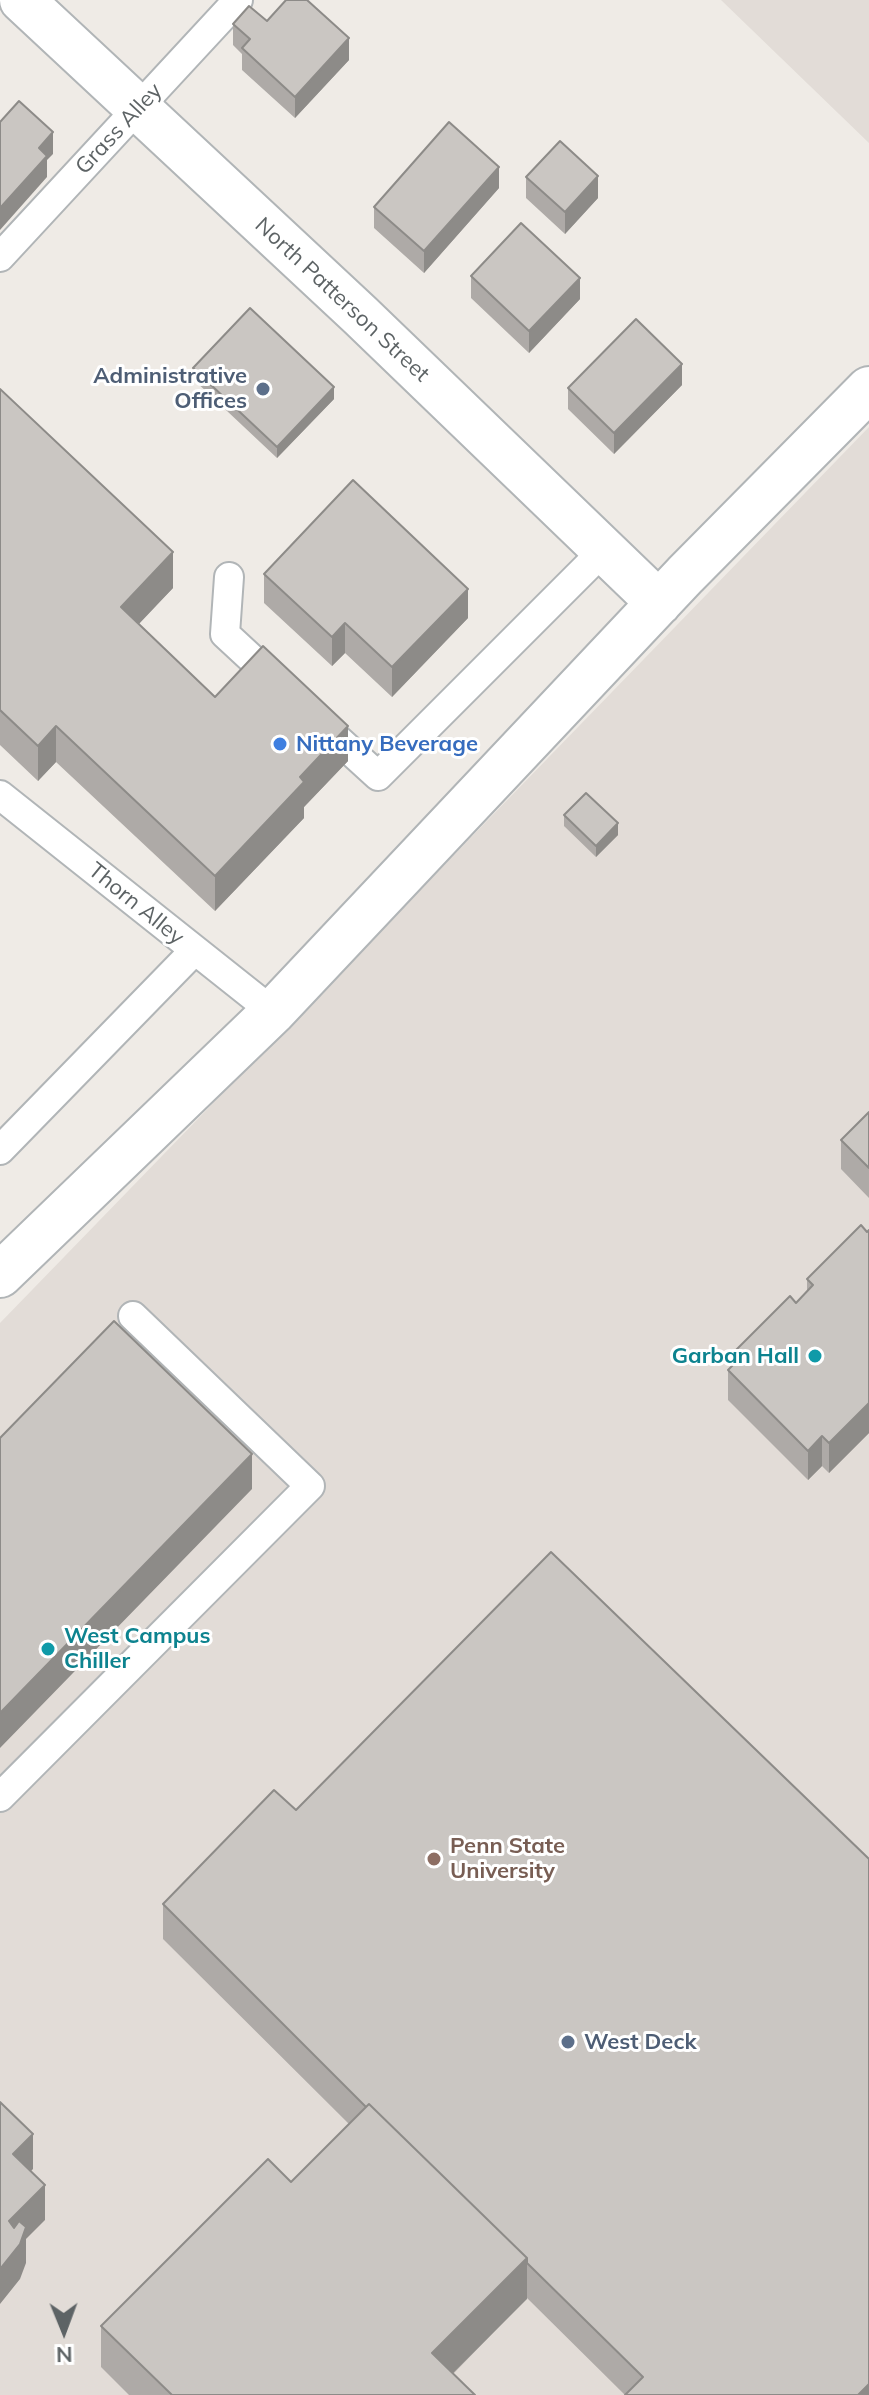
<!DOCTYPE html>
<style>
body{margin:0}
#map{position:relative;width:869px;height:2395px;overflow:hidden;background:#efebe6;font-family:Mulish,sans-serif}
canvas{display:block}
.north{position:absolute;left:24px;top:2291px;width:80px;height:80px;-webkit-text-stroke:6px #fff;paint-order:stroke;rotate:179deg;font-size:22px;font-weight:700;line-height:32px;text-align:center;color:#5d6365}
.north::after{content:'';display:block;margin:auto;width:28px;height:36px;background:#5d6365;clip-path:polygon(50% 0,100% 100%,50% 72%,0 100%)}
</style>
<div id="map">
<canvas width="869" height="2395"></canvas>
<div class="north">N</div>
</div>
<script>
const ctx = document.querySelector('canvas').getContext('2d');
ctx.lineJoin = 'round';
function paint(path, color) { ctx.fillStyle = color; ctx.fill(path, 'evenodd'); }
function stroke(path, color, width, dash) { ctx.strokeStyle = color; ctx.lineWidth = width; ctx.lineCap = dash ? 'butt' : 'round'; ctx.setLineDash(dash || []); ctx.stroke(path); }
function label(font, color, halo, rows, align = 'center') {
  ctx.font = font + ' Mulish,sans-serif'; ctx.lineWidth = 6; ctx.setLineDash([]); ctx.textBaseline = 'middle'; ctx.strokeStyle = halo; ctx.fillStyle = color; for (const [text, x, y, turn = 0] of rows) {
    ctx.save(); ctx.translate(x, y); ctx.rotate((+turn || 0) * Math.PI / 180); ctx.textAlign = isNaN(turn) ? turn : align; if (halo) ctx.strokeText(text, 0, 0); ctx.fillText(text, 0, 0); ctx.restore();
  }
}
paint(new Path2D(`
 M721 0H869V143Z
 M869 427V2395H0V1323Z`), '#e2dcd7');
const service = new Path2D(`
 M0 257 238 0
 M229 577 225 634 279 684
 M321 724 378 776 605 549
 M0 795 273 1012
 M0 1150 195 950
 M0 1797 310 1486 133 1316`);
const minor = new Path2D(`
 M22 0 360 315 659 603
 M0 1275 273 1012 685 575 869 389`);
stroke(service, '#b1b5b7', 32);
stroke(minor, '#b1b5b7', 48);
stroke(service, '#fff', 28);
stroke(minor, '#fff', 44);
paint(new Path2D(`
 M267 21 349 60 295 118 242 70V54L233 45V24Z
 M526 177 598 198 565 234 526 198Z
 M499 188 424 273 374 228V207Z
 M471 276 580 299 529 353 471 298Z
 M193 368 334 399 277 458 193 379Z
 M682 385 614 454 568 409V388Z
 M0 389 173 588 138 624 215 697 348 761 304 807V818L215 911 56 762 38 781 0 745Z
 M264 574 468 618 392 697 345 653 332 666 264 603Z
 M564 815 618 835 596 857 564 826Z
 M869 1112V1198L841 1169V1140Z
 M869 1230V1433L829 1473 822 1466 808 1480 728 1400V1370L736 1362V1350L796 1303 807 1291V1279Z
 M163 1904 869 2395H625L527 2298 453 2374 475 2395H129L101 2367V2326L291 2182 349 2124 163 1939Z`), '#aeaaa7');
paint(new Path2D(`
 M349 38V60L295 118V97Z
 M53 132V154L47 160V177L0 230V208L39 148Z
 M499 167V188L424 273V251Z
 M598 176V198L565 234V212Z
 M580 278V299L529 353V331Z
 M682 364V385L614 454V433Z
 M334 387V399L277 458V447Z
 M173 552V588L121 643V607Z
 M468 589V618L392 697V667Z
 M345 623V653L332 666V637Z
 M56 726V762L38 781V746Z
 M348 726V761L304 807V818L215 911V876L300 777Z
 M618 823V835L596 857V846Z
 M869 1403V1433L829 1473V1443Z
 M822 1436V1466L808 1480V1451Z
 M252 1454V1489L0 1748V1713Z
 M33 2134V2169L13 2189V2154Z
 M45 2185V2220L26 2239V2263L20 2279 0 2304V2269L9 2221Z
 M527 2258V2299L432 2394V2353Z
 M869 2384V2395H858Z`), '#8d8b88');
const building = new Path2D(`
 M286 0H307L349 38 295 97 242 48 250 39 233 24 249 6 267 21Z
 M19 101 53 132 39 148 47 156 0 208V122Z
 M449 122 499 167 424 251 374 207Z
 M560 141 598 176 565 212 526 177Z
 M521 223 580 278 529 331 471 276Z
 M250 308 334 387 277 447 193 368Z
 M636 319 682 364 614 433 568 388Z
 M0 389 173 552 121 607 215 697 263 646 348 726 300 777 304 782 215 876 56 726 38 746 0 710Z
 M353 480 468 589 392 667 345 623 332 637 264 574Z
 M586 793 618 823 596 846 564 815Z
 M869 1112V1168L841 1140Z
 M861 1225 867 1232 869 1230V1403L829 1443 822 1436 808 1451 728 1370 742 1356 736 1350 790 1296 796 1303 813 1285 807 1279Z
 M114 1321 252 1454 0 1713V1438Z
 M551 1552 869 1859V2384L858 2395H625L643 2377 527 2263V2258L369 2104 366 2107 163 1904 274 1790 296 1810Z
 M0 2102 33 2134 13 2154 45 2185 9 2221 14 2228 19 2221 26 2227 20 2244 0 2269Z
 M369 2104 527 2258 432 2353 475 2395H172L101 2326 268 2159 291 2182Z`);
paint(building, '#cac6c2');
stroke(building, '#8d8b88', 2);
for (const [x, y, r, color] of [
 [263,389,8,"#5c6f8a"],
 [280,744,8,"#3f7fe0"],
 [815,1356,8,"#0f9aa8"],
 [48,1649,8,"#0f9aa8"],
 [434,1859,8,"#8d6e63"],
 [568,2042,8,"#5c6f8a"]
]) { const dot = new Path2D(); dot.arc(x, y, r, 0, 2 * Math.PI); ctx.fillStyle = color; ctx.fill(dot); stroke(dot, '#fff', 3); }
label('22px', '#5d6365', '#fff', [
 ["Grass Alley",119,129,-47],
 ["North Patterson Street",342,300,43],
 ["Thorn Alley",136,904,39]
]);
label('bold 22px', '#4e5e75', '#fff', [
 ["Administrative",247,376],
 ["Offices",247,401],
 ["West Deck",584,2042,"left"]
], 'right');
label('bold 22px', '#366cbe', '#fff', [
 ["Nittany Beverage",296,744]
], 'left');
label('bold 22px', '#0d838f', '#fff', [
 ["Garban Hall",799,1356],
 ["West Campus",64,1636,"left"],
 ["Chiller",64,1661,"left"]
], 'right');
label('bold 22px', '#785e54', '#fff', [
 ["Penn State",450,1846],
 ["University",450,1871]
], 'left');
</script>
